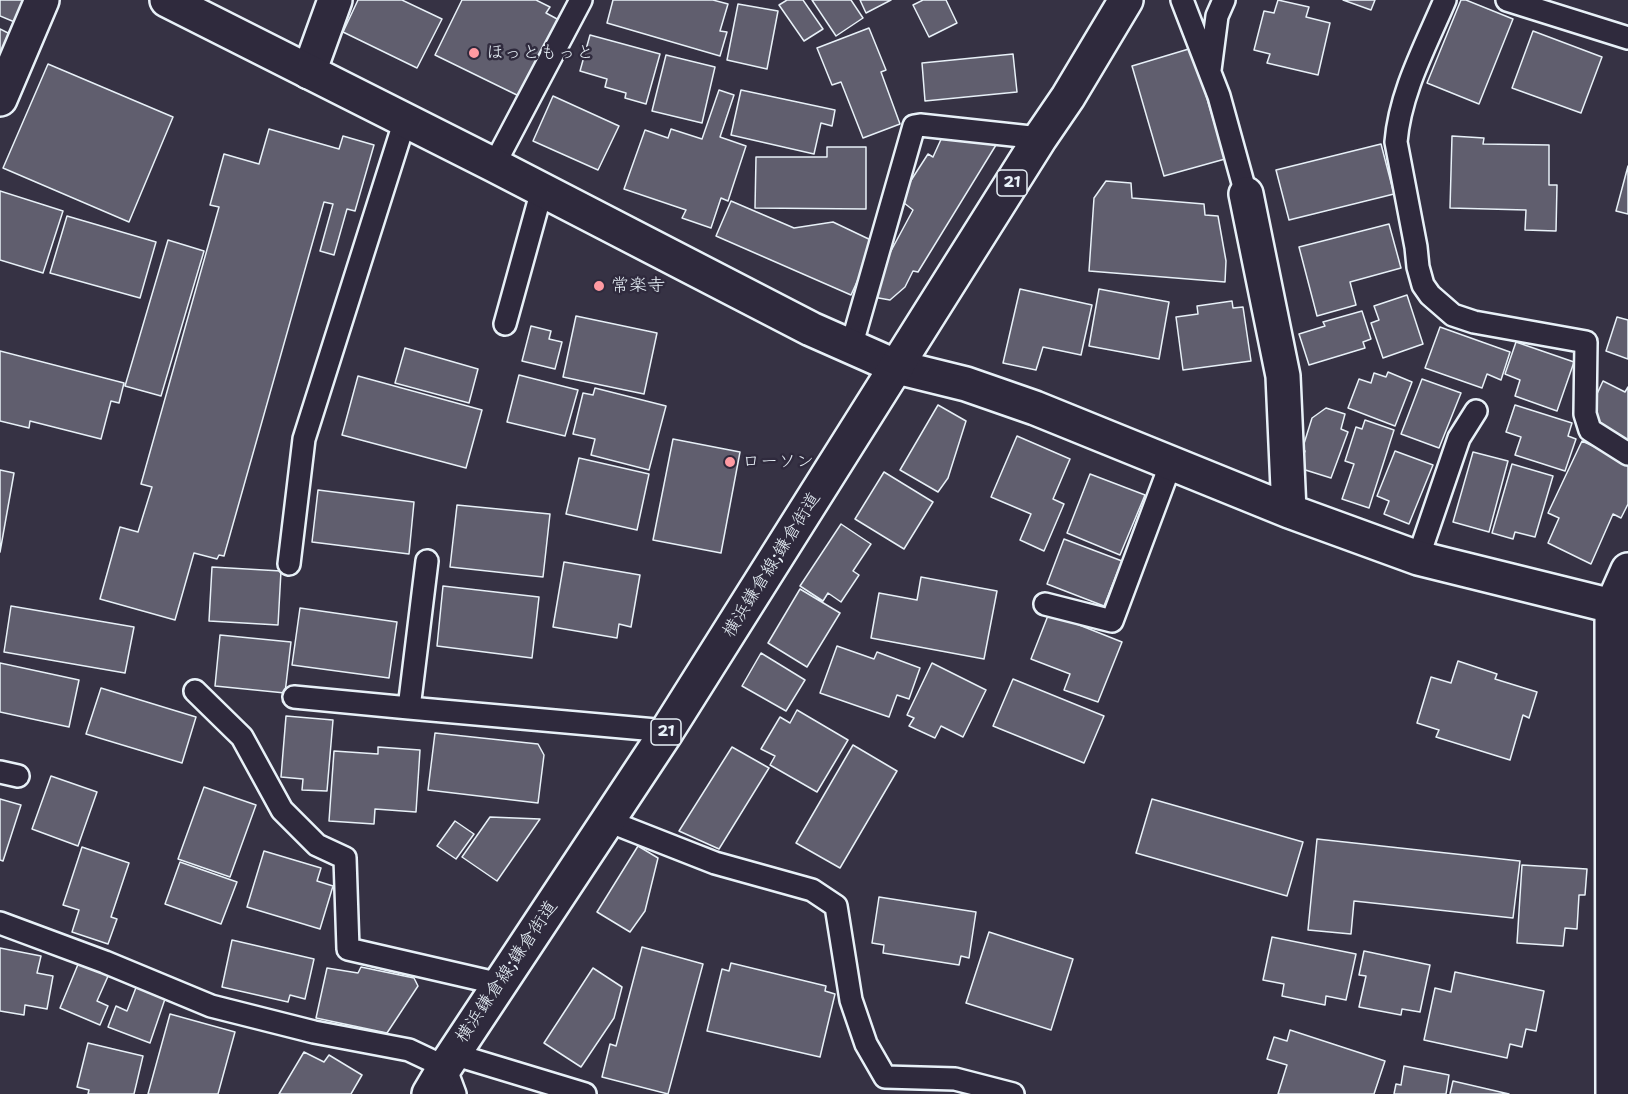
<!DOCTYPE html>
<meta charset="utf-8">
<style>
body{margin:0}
canvas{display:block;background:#363244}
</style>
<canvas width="1628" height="1094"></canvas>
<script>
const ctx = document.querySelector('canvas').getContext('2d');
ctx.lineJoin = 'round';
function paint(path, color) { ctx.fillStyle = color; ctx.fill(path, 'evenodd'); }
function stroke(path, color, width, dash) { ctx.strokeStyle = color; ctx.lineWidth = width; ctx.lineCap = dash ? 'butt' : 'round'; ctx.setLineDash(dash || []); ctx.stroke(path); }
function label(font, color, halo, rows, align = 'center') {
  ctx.font = font + ' "Shantell Sans","Klee One",sans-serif'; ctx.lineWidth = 5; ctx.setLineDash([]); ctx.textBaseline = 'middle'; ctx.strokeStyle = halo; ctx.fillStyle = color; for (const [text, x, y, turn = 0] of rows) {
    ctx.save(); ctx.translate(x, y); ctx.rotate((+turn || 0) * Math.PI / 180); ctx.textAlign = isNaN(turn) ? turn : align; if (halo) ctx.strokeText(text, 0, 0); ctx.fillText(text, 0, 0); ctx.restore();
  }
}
const building = new Path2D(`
 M0 0H26L17 23 0 16Z
 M358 0H402L442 19 417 68 343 32Z
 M462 0H536L550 7 546 13 559 20 521 97 435 55Z
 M613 0H713L728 4 720 31 727 32 720 56 607 23Z
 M787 0H803L823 29 804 41 779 5Z
 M812 0H851L863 18 836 36Z
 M860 0H891L866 13Z
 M923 0H946L957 23 929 37 913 5Z
 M1278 0 1309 7 1306 17 1330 23 1318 75 1267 63 1270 54 1254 50 1264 11 1274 13Z
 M1343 0H1375L1371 10Z
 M1461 0H1466L1513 19 1479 104 1427 83Z
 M738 4 778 11 767 69 727 60Z
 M869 28 886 70 881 72 900 124 863 138 841 82 832 85 817 48Z
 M0 29 12 35 0 58Z
 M1533 31 1602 57 1581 113 1512 88Z
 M590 35 660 54 646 104 625 98 626 93 605 87 607 79 580 71Z
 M1192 48 1225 159 1164 176 1132 66Z
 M1013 54 1017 92 925 101 922 63Z
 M666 55 715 67 702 123 652 111Z
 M48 64 173 117 129 222 3 168Z
 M719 90 734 95 720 137 746 146 728 201 721 198 711 228 682 218 686 210 624 189 645 130 668 138 671 129 702 139Z
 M741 90 835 110 832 126 821 123 814 154 731 135Z
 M553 96 619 126 598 170 533 141Z
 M269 129 339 149 343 136 374 145 355 211 347 209 334 255 320 251 333 204 324 202 224 556 219 555 217 559 194 553 175 620 100 599 120 527 138 532 152 487 141 484 219 207 210 205 224 154 259 164Z
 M943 135 996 145 918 272 913 271 905 287 890 300 873 297 878 275 913 210 899 199 928 154 933 157Z
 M1452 136 1484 138 1483 144 1549 145V185H1557L1556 231 1525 230 1526 210 1450 208Z
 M1381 144 1394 194 1289 220 1276 170Z
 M827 147H866V209L755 208 756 157H827Z
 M1628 166V214L1616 211Z
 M1106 181 1131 183 1132 198 1204 204 1205 215 1218 216 1226 261 1225 282 1089 271 1094 198Z
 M0 191 63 211 43 273 0 260Z
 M731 201 794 228 833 222 875 242 851 295 716 236Z
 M67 216 156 242 140 298 50 273Z
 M1389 224 1401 268 1350 282 1356 305 1317 316 1299 247Z
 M168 240 204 251 161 396 125 386Z
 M1020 289 1092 305 1081 355 1043 347 1036 370 1003 363Z
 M1099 289 1169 302 1159 359 1089 346Z
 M1407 295 1423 344 1383 358 1371 323 1379 320 1374 306Z
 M1232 301 1233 308 1243 307 1251 361 1183 370 1176 317 1198 314 1197 306Z
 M1362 311 1371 339 1363 342 1365 348 1309 365 1299 334 1325 326 1323 322Z
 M576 316 657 333 644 394 563 377Z
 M1617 317 1628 320V359L1606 351Z
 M531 326 551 331 549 339 562 342 555 369 522 361Z
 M1440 327 1510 352 1501 380 1487 374 1482 388 1425 368Z
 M1516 342 1574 362 1557 411 1515 396 1520 380 1505 374Z
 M405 348 478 369 469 403 395 383Z
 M0 351 124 383 119 403 111 401 101 439 30 421 29 428 0 421Z
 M1388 372 1412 382 1395 426 1348 408 1359 379 1371 383 1374 373 1386 377Z
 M519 375 578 390 565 436 507 422Z
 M358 376 482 410 466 468 342 435Z
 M1422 379 1461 393 1439 448 1401 434Z
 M1603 381 1625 392 1628 387V444L1595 423 1596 396Z
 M595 388 666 406 649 470 591 455 595 439 573 434 583 393 593 395Z
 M938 405 966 421 948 478 938 492 900 470Z
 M1515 405 1572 423 1568 436 1576 439 1565 471 1515 455 1521 437 1506 432Z
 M1326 408 1345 414 1341 429 1348 432 1331 478 1299 468 1305 451 1302 450 1312 418Z
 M1365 420 1394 430 1369 508 1342 499 1354 464 1345 461 1356 427 1362 429Z
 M1017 436 1070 459 1053 499 1064 504 1044 551 1020 540 1031 514 991 497Z
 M673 439 740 452 721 553 653 540Z
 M1582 441 1628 462V504L1621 518 1613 514 1591 564 1548 543 1559 518 1548 513Z
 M1395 451 1433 465 1409 524 1384 514 1389 501 1377 496Z
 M1473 452 1508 461 1489 532 1453 522Z
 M579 458 649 474 637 530 566 514Z
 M1512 464 1553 476 1535 537 1515 532 1513 539 1492 533Z
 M0 470 14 473 0 552Z
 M884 472 933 502 904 549 855 519Z
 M1090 474 1145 495 1120 555 1067 533Z
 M318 490 414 502 409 554 312 542Z
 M457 505 550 514 543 577 450 567Z
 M841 524 871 544 853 571 859 575 841 602 828 593 823 601 800 586Z
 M1064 539 1122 561 1104 606 1047 584Z
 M564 562 640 575 631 627 619 624 617 638 553 627Z
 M212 567 281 571 278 625 209 621Z
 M921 577 997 591 984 659 871 638 879 593 917 600Z
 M443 586 539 597 532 658 437 646Z
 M800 589 840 613 807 667 768 643Z
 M11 606 134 627 125 673 4 652Z
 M300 608 397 622 389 678 292 665Z
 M1049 613 1122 642 1098 702 1064 690 1070 674 1031 659Z
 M220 635 291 642 285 693 215 686Z
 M837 646 874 659 877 652 920 668 909 699 897 695 889 717 820 693Z
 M761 653 805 680 786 711 742 686Z
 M1458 661 1497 674 1495 679 1537 692 1529 718 1523 715 1510 760 1436 737 1439 730 1417 723 1431 677 1451 683Z
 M0 663 79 680 69 727 0 712Z
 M932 663 986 690 963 737 941 726 935 738 909 726 914 718 907 715Z
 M1013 679 1104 716 1084 763 993 726Z
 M101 688 196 717 182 763 86 734Z
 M797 710 848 740 817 792 770 765 775 756 761 749 780 717 790 723Z
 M286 716 333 720 327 791 302 790 303 779 281 777Z
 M435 733 538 744 544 755 538 803 428 790Z
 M853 745 897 771 840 868 796 843Z
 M378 747 420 750 416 812 375 809 374 824 329 821 334 751 378 754Z
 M732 747 769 768 719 849 679 831Z
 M51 776 97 792 78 846 32 829Z
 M204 787 256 805 230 877 178 859Z
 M0 799 21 805 3 861 0 860Z
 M1152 799 1303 842 1287 896 1136 853Z
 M490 817 540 819 497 881 462 857Z
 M455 821 474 834 456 859 437 846Z
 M1317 839 1520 861 1513 918 1354 901 1351 934 1308 930Z
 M638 846 658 858 645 911 630 932 597 912Z
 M82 847 129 863 111 917 117 919 108 944 72 932 79 910 63 905Z
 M264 851 321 868 317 881 333 886 320 929 247 907Z
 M180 862 237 882 221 924 165 904Z
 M1522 865 1587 869 1585 895H1579L1577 929 1565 928 1563 946 1517 943Z
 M879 897 976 912 969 958 961 956 959 965 883 953 884 945 872 943Z
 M989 932 1073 959 1051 1030 966 1003Z
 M1272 937 1356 954 1346 1000 1326 996 1325 1005 1282 996 1284 984 1263 980Z
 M232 940 314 959 305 999 290 995 288 1002 222 987Z
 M642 947 703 964 668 1094 602 1077 610 1044 616 1046Z
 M0 948 41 956 37 973 53 976 47 1009 25 1005 24 1015 0 1011Z
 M1364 951 1430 965 1420 1012 1402 1009 1401 1015 1359 1007 1366 976 1359 975Z
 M79 962 109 974 97 1001 108 1006 100 1025 60 1008Z
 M731 963 826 986 825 991 835 994 820 1057 707 1031 722 969 729 971Z
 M361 967 414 978 418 986 387 1033 316 1018 327 968 358 973Z
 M593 968 622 987 614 1018 581 1067 544 1043Z
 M1455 972 1544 991 1536 1031 1526 1029 1522 1047 1510 1044 1507 1058 1424 1040 1435 988 1451 992Z
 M137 985 166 996 150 1043 108 1027 116 1006 127 1011Z
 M170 1014 235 1032 218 1094H148Z
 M1290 1030 1385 1061 1374 1094H1278L1287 1065 1267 1059 1274 1037 1287 1041Z
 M88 1043 143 1056 134 1094H88L89 1090 77 1087Z
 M304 1052 324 1062 329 1055 362 1075 351 1094H279Z
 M1404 1066 1449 1075 1446 1094H1394L1396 1084 1401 1085Z
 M1453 1081 1509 1094H1450Z`);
paint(building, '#605e6e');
stroke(building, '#e8f1f8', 1.5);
const lane = new Path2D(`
 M1182 0 1219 96 1246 194
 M1445 0C1426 45 1400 92 1396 142L1416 247 1418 267 1423 285 1430 295 1453 315 1474 322 1586 342 1585 414 1590 430 1628 454
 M1507 0 1628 38
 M1210 70 1217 16 1224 0
 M494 165 581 0
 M505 324 542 190
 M851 347 914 126 920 125 1040 138
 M1418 558 1459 438 1476 411
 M427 561 409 708 667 731
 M289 564 304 439 405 120
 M1045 604 1112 621 1171 463
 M195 691 242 737 282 810 317 845 345 858 348 949 500 984
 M294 697 409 708
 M0 772 18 776
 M608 821 715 863 812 890 836 906 851 1000 866 1044 885 1077 955 1079 1013 1094
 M0 923 105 962 211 1006 314 1032 409 1050 445 1067 455 1094
 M453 1054 585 1094`);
const street = new Path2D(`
 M309 72 335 0
 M0 99 42 0
 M1246 194 1283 376 1289 511
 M897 367 966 384 1035 408 1289 511 1418 558 1612 606
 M1613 1094 1612 606 1628 570`);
const secondary = new Path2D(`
 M167 0 494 165 811 329 897 367`);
const primary = new Path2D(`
 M429 1094 445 1067 667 731 1040 138 1068 97 1126 0`);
stroke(lane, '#e8f1f8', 26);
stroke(street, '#e8f1f8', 38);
stroke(secondary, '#e8f1f8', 38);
stroke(primary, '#e8f1f8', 38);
stroke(lane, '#2f2a3d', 21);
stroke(street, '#2f2a3d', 33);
stroke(secondary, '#2f2a3d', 33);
stroke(primary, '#2f2a3d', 33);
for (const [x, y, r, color] of [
 [474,53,6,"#ff9aa2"],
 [599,286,6,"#ff9aa2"],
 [730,462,6,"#ff9aa2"]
]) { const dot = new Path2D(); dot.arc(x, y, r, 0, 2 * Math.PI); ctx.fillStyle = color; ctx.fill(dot); stroke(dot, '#2f2a3d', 2); }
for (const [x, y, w] of [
 [1012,183,30],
 [666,732,30]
]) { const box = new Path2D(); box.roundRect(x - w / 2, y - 13, w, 26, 4.5); ctx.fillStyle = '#2f2a3d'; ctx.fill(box); stroke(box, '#e8f1f8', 1.5); }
label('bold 16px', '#e8f1f8', null, [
 ["21",1012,183],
 ["21",666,732]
]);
label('18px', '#e8f1f8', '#2f2a3d', [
 ["ほっともっと",486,53],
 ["常楽寺",611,286],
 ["ローソン",742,462]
], 'left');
label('18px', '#e8f1f8', '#2f2a3d', [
 ["横浜鎌倉線;鎌倉街道",772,565,-58],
 ["横浜鎌倉線;鎌倉街道",507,972,-56]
]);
</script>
